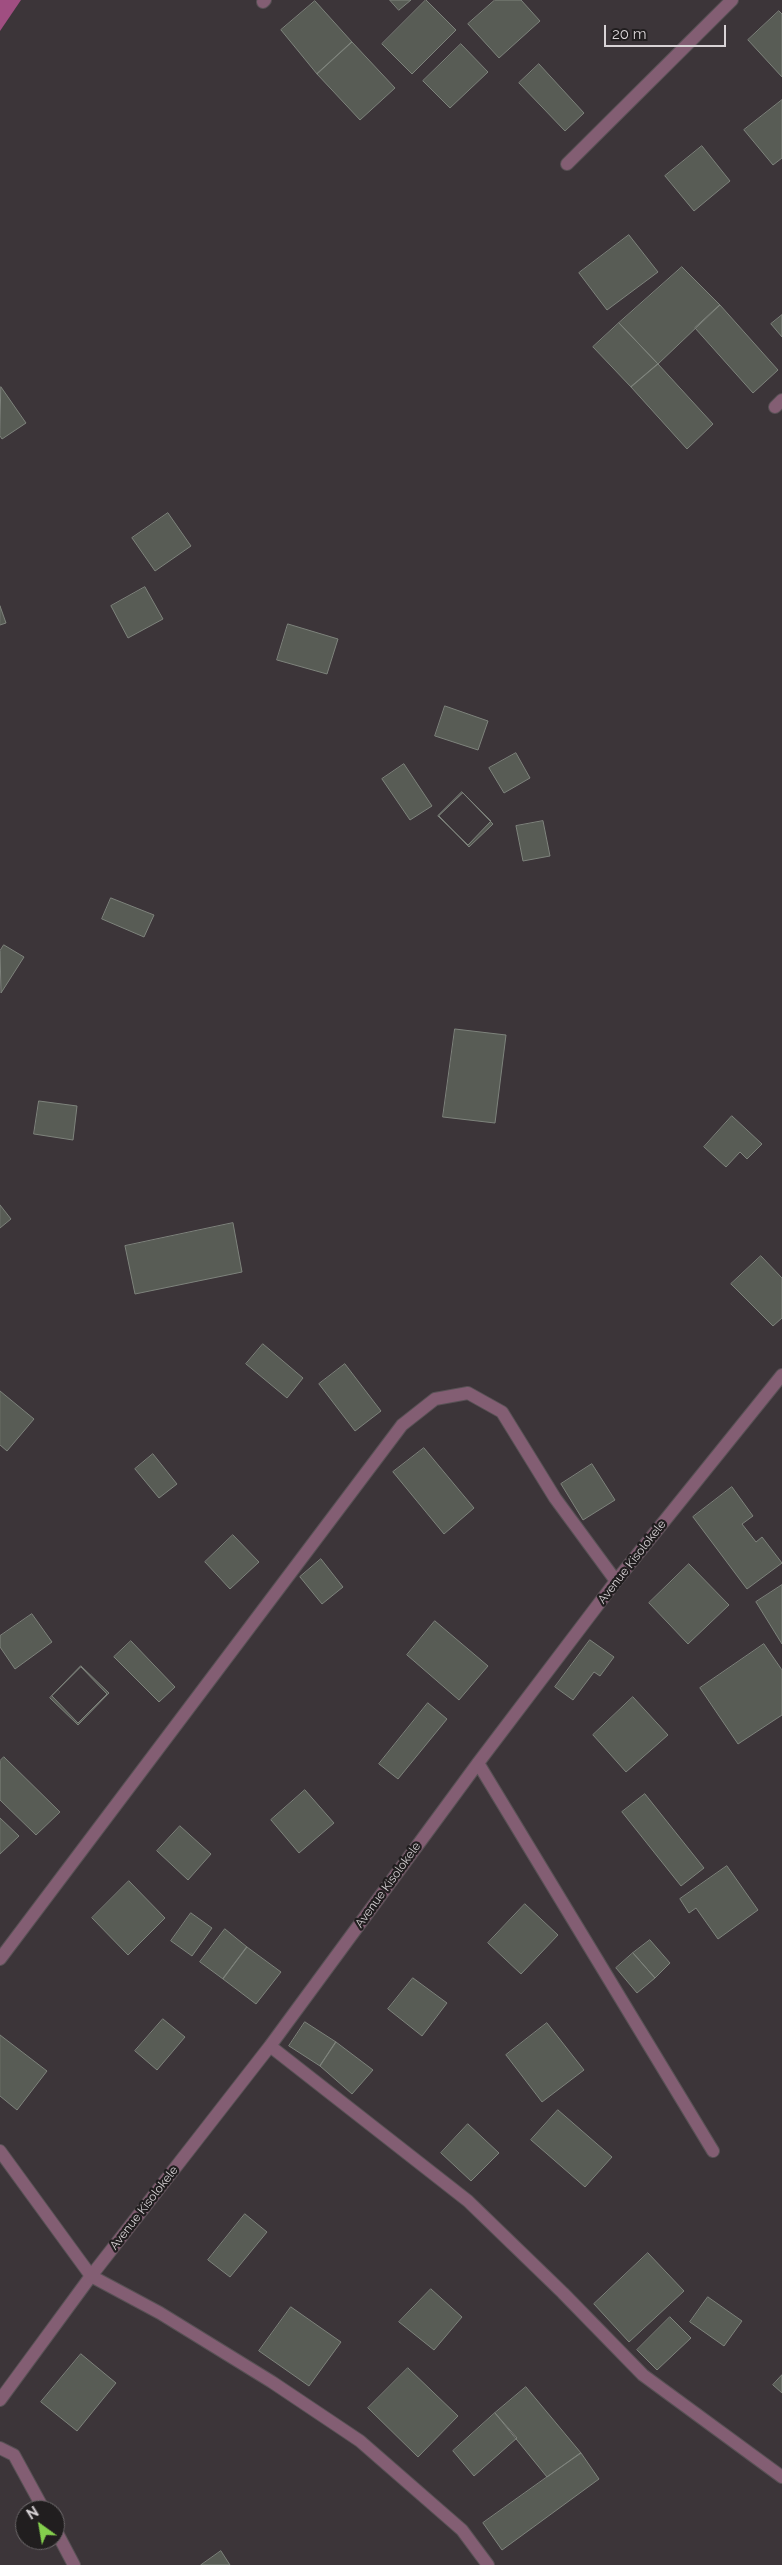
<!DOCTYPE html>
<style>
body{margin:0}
#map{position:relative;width:782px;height:2565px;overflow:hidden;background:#3c3539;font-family:Raleway,sans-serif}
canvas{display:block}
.north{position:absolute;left:15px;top:2500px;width:50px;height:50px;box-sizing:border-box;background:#211e1f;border:1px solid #6a6668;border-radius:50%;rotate:328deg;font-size:14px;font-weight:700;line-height:20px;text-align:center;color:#d8d3d6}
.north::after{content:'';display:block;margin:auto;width:18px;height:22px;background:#84cf4d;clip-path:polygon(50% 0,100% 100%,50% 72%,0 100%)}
.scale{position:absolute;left:604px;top:25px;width:122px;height:22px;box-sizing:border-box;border:2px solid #d8d3d6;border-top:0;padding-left:6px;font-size:15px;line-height:18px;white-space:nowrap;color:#d8d3d6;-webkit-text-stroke:4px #211e1f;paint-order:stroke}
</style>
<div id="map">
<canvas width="782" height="2565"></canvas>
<div class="north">N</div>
<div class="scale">20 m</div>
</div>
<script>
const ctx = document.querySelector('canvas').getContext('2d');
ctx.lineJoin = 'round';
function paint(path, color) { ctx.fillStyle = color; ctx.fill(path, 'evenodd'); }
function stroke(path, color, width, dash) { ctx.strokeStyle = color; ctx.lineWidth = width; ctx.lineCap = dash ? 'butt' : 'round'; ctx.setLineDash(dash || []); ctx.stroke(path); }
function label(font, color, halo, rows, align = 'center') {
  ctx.font = font + ' Raleway,sans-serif'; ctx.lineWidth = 4.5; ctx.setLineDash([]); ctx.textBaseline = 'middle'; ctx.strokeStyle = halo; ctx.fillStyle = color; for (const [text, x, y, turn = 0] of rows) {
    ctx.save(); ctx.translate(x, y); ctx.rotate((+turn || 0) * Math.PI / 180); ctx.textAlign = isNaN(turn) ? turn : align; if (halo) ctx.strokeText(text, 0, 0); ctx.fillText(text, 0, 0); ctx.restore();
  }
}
paint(new Path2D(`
 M0 0H21L0 31Z`), '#a04e81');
const building = new Path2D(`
 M390 0H411L399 10Z
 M426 0 456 30 412 74 382 44Z
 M495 0H521L540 21 499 58 468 24Z
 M315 1 352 42 317 74 281 30Z
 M779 11 782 14V77L748 40Z
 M352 42 395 88 360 120 317 74Z
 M461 44 488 72 450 108 423 81Z
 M539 64 584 113 565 131 519 83Z
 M782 100V158L773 165 744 130Z
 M702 146 730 181 694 211 665 176Z
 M629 235 658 272 607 310 579 273Z
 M682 267 720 305 658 364 619 323Z
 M720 305 778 370 753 393 695 328Z
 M782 315V337L771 324Z
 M619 323 658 364 631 387 593 347Z
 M658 364 713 424 687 449 631 387Z
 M1 387 26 423 2 439 0 436Z
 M168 513 191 546 155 571 132 538Z
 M145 587 163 619 128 638 111 606Z
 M0 606 6 623 0 625Z
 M288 624 338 639 327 674 277 660Z
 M445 706 488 721 478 750 435 736Z
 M516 753 530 778 504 793 489 768Z
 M404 764 432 806 410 820 382 779Z
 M462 792 491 821 468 845 438 816Z
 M463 793 493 824 469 847 439 816Z
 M543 821 550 856 523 861 516 826Z
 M111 898 154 915 144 937 102 919Z
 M4 945 24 957 1 993 0 951Z
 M455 1029 506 1035 495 1123 443 1117Z
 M39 1101 77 1106 73 1140 34 1134Z
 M732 1116 762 1144 747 1159 740 1152 726 1167 704 1147Z
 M0 1205 11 1219 0 1228Z
 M233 1223 242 1272 135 1294 125 1246Z
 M761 1256 782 1278V1318L773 1326 731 1284Z
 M263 1344 303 1378 287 1398 246 1364Z
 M345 1364 381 1411 355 1431 319 1384Z
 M0 1391 34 1419 7 1451 0 1445Z
 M424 1448 474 1508 444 1534 393 1472Z
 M153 1454 177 1484 159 1498 135 1469Z
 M592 1464 615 1500 583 1520 561 1484Z
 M732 1487 753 1516 742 1524 756 1542 762 1537 782 1563 747 1589 693 1517Z
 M233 1535 259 1562 230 1589 205 1562Z
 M321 1559 343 1587 322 1604 300 1577Z
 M689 1564 729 1605 688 1644 649 1603Z
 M782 1585V1644L756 1602Z
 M32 1614 52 1642 15 1669 0 1647V1636Z
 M435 1621 488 1666 459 1700 407 1655Z
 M590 1640 614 1657 600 1676 594 1672 573 1700 555 1687Z
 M131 1641 175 1687 159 1702 114 1657Z
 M764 1644 782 1670V1715L738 1744 700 1688Z
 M81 1666 109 1693 78 1725 50 1698Z
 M81 1667 107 1694 78 1723 52 1696Z
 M633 1697 668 1735 626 1772 593 1735Z
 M428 1703 447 1719 398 1779 379 1764Z
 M4 1757 60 1812 36 1835 0 1800V1761Z
 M305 1790 334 1823 299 1853 271 1820Z
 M645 1794 704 1868 681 1886 622 1812Z
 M0 1818 19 1836 0 1854Z
 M180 1826 211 1854 188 1880 157 1851Z
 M727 1866 758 1910 718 1939 696 1908 689 1913 680 1899Z
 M129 1881 165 1918 128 1955 92 1918Z
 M525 1904 558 1935 521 1974 488 1943Z
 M191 1913 212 1928 192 1956 171 1941Z
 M225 1929 247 1947 223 1979 200 1962Z
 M650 1940 670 1963 655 1978 633 1953Z
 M247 1947 281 1972 256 2004 223 1979Z
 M633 1953 655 1978 637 1993 616 1968Z
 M413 1978 447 2003 422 2036 388 2009Z
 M163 2019 185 2037 157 2070 135 2051Z
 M305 2022 336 2042 320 2066 289 2046Z
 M547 2023 584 2070 542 2102 506 2055Z
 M0 2035 47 2071 17 2110 0 2096Z
 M336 2042 373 2070 352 2094 320 2066Z
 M558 2110 612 2157 585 2187 531 2140Z
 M468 2124 499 2153 471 2181 441 2153Z
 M245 2214 267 2232 230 2277 208 2260Z
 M648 2253 684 2291 629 2342 594 2304Z
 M431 2289 462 2317 434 2350 399 2322Z
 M708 2297 742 2321 724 2346 690 2322Z
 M291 2307 341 2342 309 2386 259 2351Z
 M670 2317 691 2338 657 2370 637 2350Z
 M81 2354 116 2383 77 2431 41 2402Z
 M408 2368 458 2416 418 2457 368 2408Z
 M782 2375V2393L773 2385Z
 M526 2387 581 2453 547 2477 495 2413Z
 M495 2413 517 2438 474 2476 453 2451Z
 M581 2453 599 2479 502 2550 483 2523Z
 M221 2551 230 2565H201Z`);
paint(building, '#585c55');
stroke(building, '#7e837c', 1);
const service = new Path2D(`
 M567 164 732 0
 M775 407 782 400`);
const minor = new Path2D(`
 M263 2 265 0
 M478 1763 713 2151
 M0 1959 402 1425 435 1399 468 1393 502 1412 555 1498 616 1581
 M270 2046 468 2201 563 2293 643 2375 782 2477
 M0 2151 91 2276 160 2313 272 2382 360 2441 462 2530 488 2565
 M0 2400 91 2276 270 2046 478 1763 616 1581 782 1375
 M0 2448 14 2455 44 2510
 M55 2529 74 2565`);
stroke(service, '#585155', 14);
stroke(minor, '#585155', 14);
stroke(service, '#835e73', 12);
stroke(minor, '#835e73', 12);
label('12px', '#d8d3d6', '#211e1f', [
 ["Avenue Kisolokele",632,1562,-52],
 ["Avenue Kisolokele",388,1885,-54],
 ["Avenue Kisolokele",144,2208,-52]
]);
</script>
